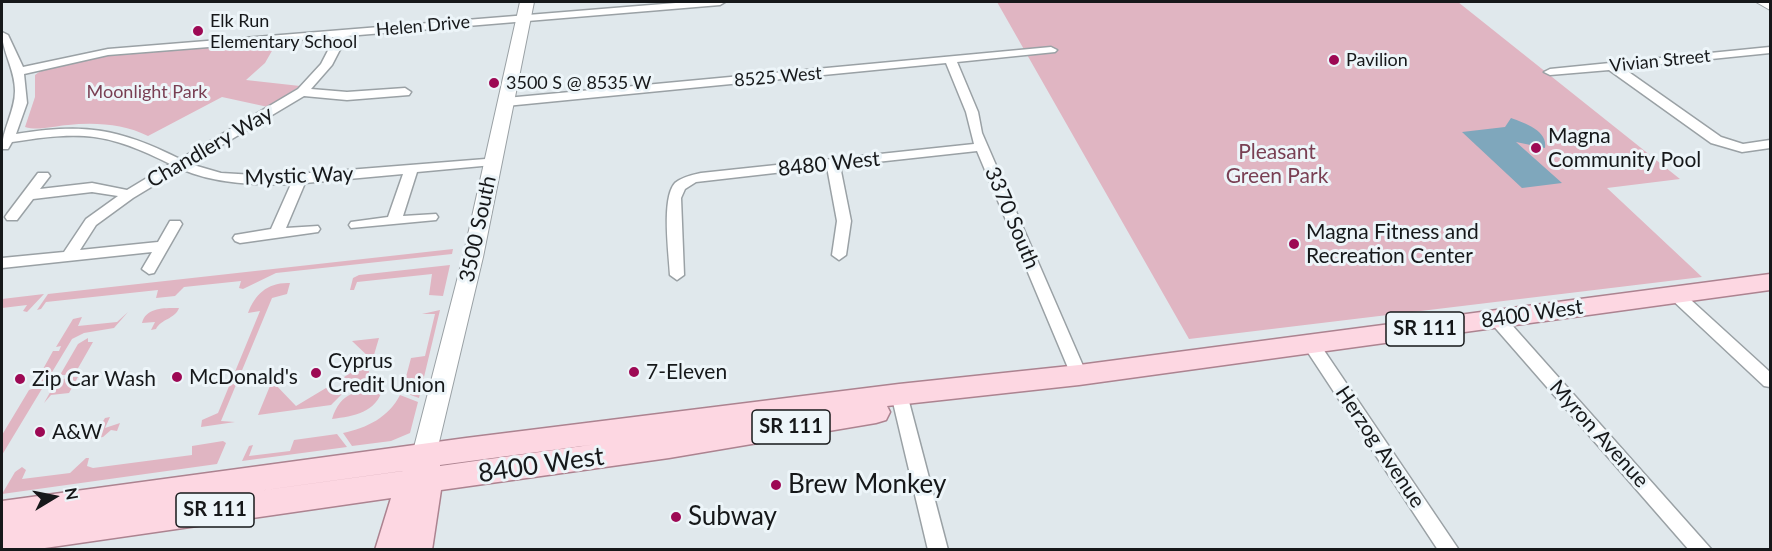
<!DOCTYPE html>
<style>
body{margin:0}
#map{position:relative;width:1772px;height:551px;overflow:hidden;background:#e0e8ec;font-family:Lato,sans-serif}
canvas{display:block}
.frame{position:absolute;inset:0;border:3px solid #16181a;pointer-events:none}
.north{position:absolute;left:24px;top:467px;width:60px;height:60px;-webkit-text-stroke:4px #edf5f9;paint-order:stroke;rotate:80deg;font-size:16px;font-weight:700;line-height:24px;text-align:center;color:#16181a}
.north::after{content:'';display:block;margin:auto;width:21px;height:27px;background:#16181a;clip-path:polygon(50% 0,100% 100%,50% 72%,0 100%)}
</style>
<div id="map">
<canvas width="1772" height="551"></canvas>
<div class="frame"></div>
<div class="north">N</div>
</div>
<script>
const ctx = document.querySelector('canvas').getContext('2d');
ctx.lineJoin = 'round';
function paint(path, color) { ctx.fillStyle = color; ctx.fill(path, 'evenodd'); }
function stroke(path, color, width, dash) { ctx.strokeStyle = color; ctx.lineWidth = width; ctx.lineCap = dash ? 'butt' : 'round'; ctx.setLineDash(dash || []); ctx.stroke(path); }
function label(font, color, halo, rows, align = 'center') {
  ctx.font = font + ' Lato,sans-serif'; ctx.lineWidth = 6; ctx.setLineDash([]); ctx.textBaseline = 'middle'; ctx.strokeStyle = halo; ctx.fillStyle = color; for (const [text, x, y, turn = 0] of rows) {
    ctx.save(); ctx.translate(x, y); ctx.rotate((+turn || 0) * Math.PI / 180); ctx.textAlign = isNaN(turn) ? turn : align; if (halo) ctx.strokeText(text, 0, 0); ctx.fillText(text, 0, 0); ctx.restore();
  }
}
paint(new Path2D(`
 M997 2H1458L1680 179 1607 188 1702 277 1189 339Z
 M277 42 265 63 246 80 300 86 268 107 222 97 148 136C124 124 95 122 68 125 55 126 38 131 25 127L35 97V75L42 70 108 56Z
 M453 249 452 254 276 273 243 289 239 288 241 281 184 287 175 296 156 298 158 290 46 302 41 309 37 310 48 294Z
 M450 265 443 296 429 295 432 274 357 282 354 290H350L353 278 359 275Z
 M290 283 287 294 272 298 221 421 235 422 201 427 202 420 218 413 260 311 248 313C255 294 268 282 290 283Z
 M44 294 27 312 23 311 27 305 2 308V299Z
 M179 308C175 319 161 319 156 329L151 330 155 322 142 323C146 307 165 308 179 308Z
 M440 310 419 398 402 392 411 358 425 356 435 314H422Z
 M128 312 114 328 84 333 72 339 2 455V435L29 390 32 389 53 351H59L61 346 56 347 73 319 82 317 78 326 117 322Z
 M88 338V342H93L73 377H78L69 393 51 395 44 403 56 382 66 378V375H60L78 344Z
 M379 338 365 385 348 391 342 381 346 379 344 377 372 360 352 341Z
 M272 381 296 406 326 388 338 390 342 394 331 405 258 415Z
 M383 388C376 413 354 416 332 419 341 391 357 391 383 388Z
 M400 395 418 402 410 433 391 441 352 446 343 433C367 428 389 417 400 395Z
 M110 417 105 428 120 423 117 431 111 430 103 437 79 440 84 429 100 426 105 418Z
 M337 434 347 447 242 461 249 446 253 445 249 456 290 451 294 440Z
 M223 441 226 443 217 464 2 494 15 472 22 467 26 470 22 479 70 473 86 458H89L87 466 93 468 192 455V446Z`), '#e0b5c2');
paint(new Path2D(`
 M1511 118C1525 123 1548 131 1545 148L1516 142 1562 183 1522 188 1462 132 1505 127Z`), '#7fa7bc');
const minor = new Path2D(`
 M688 2H725L720 5 347 36 332 65 311 89 347 92 405 88 411 92 409 95 347 100 304 96 190 164 221 173 272 176 498 158 500 161 498 164 493 165 417 172 403 216 436 214 438 217 436 220 351 228 349 225 351 222 388 217 403 174 305 183 286 228 318 226 320 229 318 232 240 243 235 241 233 238 235 235 271 229 291 184C254 185 216 184 181 169L133 198 96 225 80 250 158 242 170 221H180L182 224 154 273 149 274 142 269 152 252 2 268V258L64 252 86 219 118 196 92 192 33 199 17 220H7L5 217 7 214 38 173H48L50 176 40 189 92 183 127 190 170 164C107 132 81 131 12 142L8 149H2C2 129 15 112 15 91 15 69 2 52 2 32L8 35 23 67 108 49ZM335 37 321 64 298 89 180 159C118 128 84 123 16 134L27 103 24 74 108 55Z
 M1051 47 1057 50 1055 52 957 62 978 112 982 133 1087 375 1085 379H1073L1071 375 977 151 840 166 851 221 846 255 839 260 832 255 837 221 827 167 696 182 685 189 681 198 684 275 677 280 670 275C669 254 661 198 675 183 682 177 692 175 701 173L974 144 966 112 946 63 506 106 500 102 506 98Z
 M1770 47V53L1623 68 1721 137 1743 144 1770 140V148L1742 152 1711 143 1609 70 1550 75 1544 72 1550 69Z
 M1675 289 1680 290 1770 372V387L1764 386 1670 298 1667 294Z
 M1497 313 1503 315 1712 550H1689L1491 323 1489 319 1491 315Z
 M1311 338 1317 340 1459 550H1438L1305 348 1303 344 1305 340Z
 M899 387 905 389 907 394 948 550H928L891 394 893 389Z`);
const tertiary = new Path2D(`
 M520 2H534L483 257 436 455 432 462 424 465 416 462 412 455 463 257Z
 M1756 2H1770V10Z`);
const primary = new Path2D(`
 M1770 274V290L1079 385 887 406 890 412 886 420 876 423 669 458 441 490 432 550H375L391 498 31 550H2V501L466 438 899 384 1079 365ZM597 444 440 466V465ZM402 471 236 494 403 471Z`);
stroke(minor, '#9aa1a5', 3);
stroke(tertiary, '#9aa1a5', 2);
stroke(primary, '#ac8390', 3);
paint(minor, '#fff');
paint(tertiary, '#fff');
paint(primary, '#fdd7e2');
for (const [x, y, r, color] of [
 [198,31,6,"#9d0954"],
 [1334,60,6,"#9d0954"],
 [494,83,6,"#9d0954"],
 [1536,148,6,"#9d0954"],
 [1294,244,6,"#9d0954"],
 [634,372,6,"#9d0954"],
 [316,373,6,"#9d0954"],
 [177,377,6,"#9d0954"],
 [20,379,6,"#9d0954"],
 [40,432,6,"#9d0954"],
 [776,485,6,"#9d0954"],
 [676,517,6,"#9d0954"]
]) { const dot = new Path2D(); dot.arc(x, y, r, 0, 2 * Math.PI); ctx.fillStyle = color; ctx.fill(dot); stroke(dot, '#edf5f9', 2); }
label('18px', '#16181a', '#edf5f9', [
 ["Elk Run",210,21],
 ["Elementary School",210,42],
 ["Pavilion",1346,60],
 ["3500 S @ 8535 W",506,83]
], 'left');
label('18px', '#16181a', '#edf5f9', [
 ["Helen Drive",423,26,-5],
 ["Vivian Street",1660,61,-6],
 ["8525 West",778,77,-5]
]);
label('18px', '#793f53', '#edf5f9', [
 ["Moonlight Park",147,92]
]);
for (const [x, y, w] of [
 [1425,329,78],
 [791,427,78],
 [215,510,78]
]) { const box = new Path2D(); box.roundRect(x - w / 2, y - 17, w, 34, 4.5); ctx.fillStyle = '#edf5f9'; ctx.fill(box); stroke(box, '#16181a', 1.5); }
label('bold 20px', '#16181a', null, [
 ["SR 111",1425,329],
 ["SR 111",791,427],
 ["SR 111",215,510]
]);
label('21px', '#16181a', '#edf5f9', [
 ["Magna",1548,136],
 ["Community Pool",1548,160],
 ["Magna Fitness and",1306,232],
 ["Recreation Center",1306,256],
 ["Cyprus",328,361],
 ["Credit Union",328,385],
 ["7-Eleven",646,372],
 ["McDonald's",189,377],
 ["Zip Car Wash",32,379],
 ["A&W",52,432]
], 'left');
label('21px', '#16181a', '#edf5f9', [
 ["Chandlery Way",210,147,-30],
 ["8480 West",829,164,-6],
 ["Mystic Way",299,176,-2],
 ["3370 South",1012,218,67],
 ["3500 South",478,229,-78],
 ["8400 West",1532,314,-8],
 ["Myron Avenue",1599,434,48],
 ["Herzog Avenue",1380,447,56]
]);
label('21px', '#793f53', '#edf5f9', [
 ["Pleasant",1277,152],
 ["Green Park",1277,176]
]);
label('26px', '#16181a', '#edf5f9', [
 ["8400 West",541,465,-8]
]);
label('26px', '#16181a', '#edf5f9', [
 ["Brew Monkey",788,485],
 ["Subway",688,517]
], 'left');
</script>
